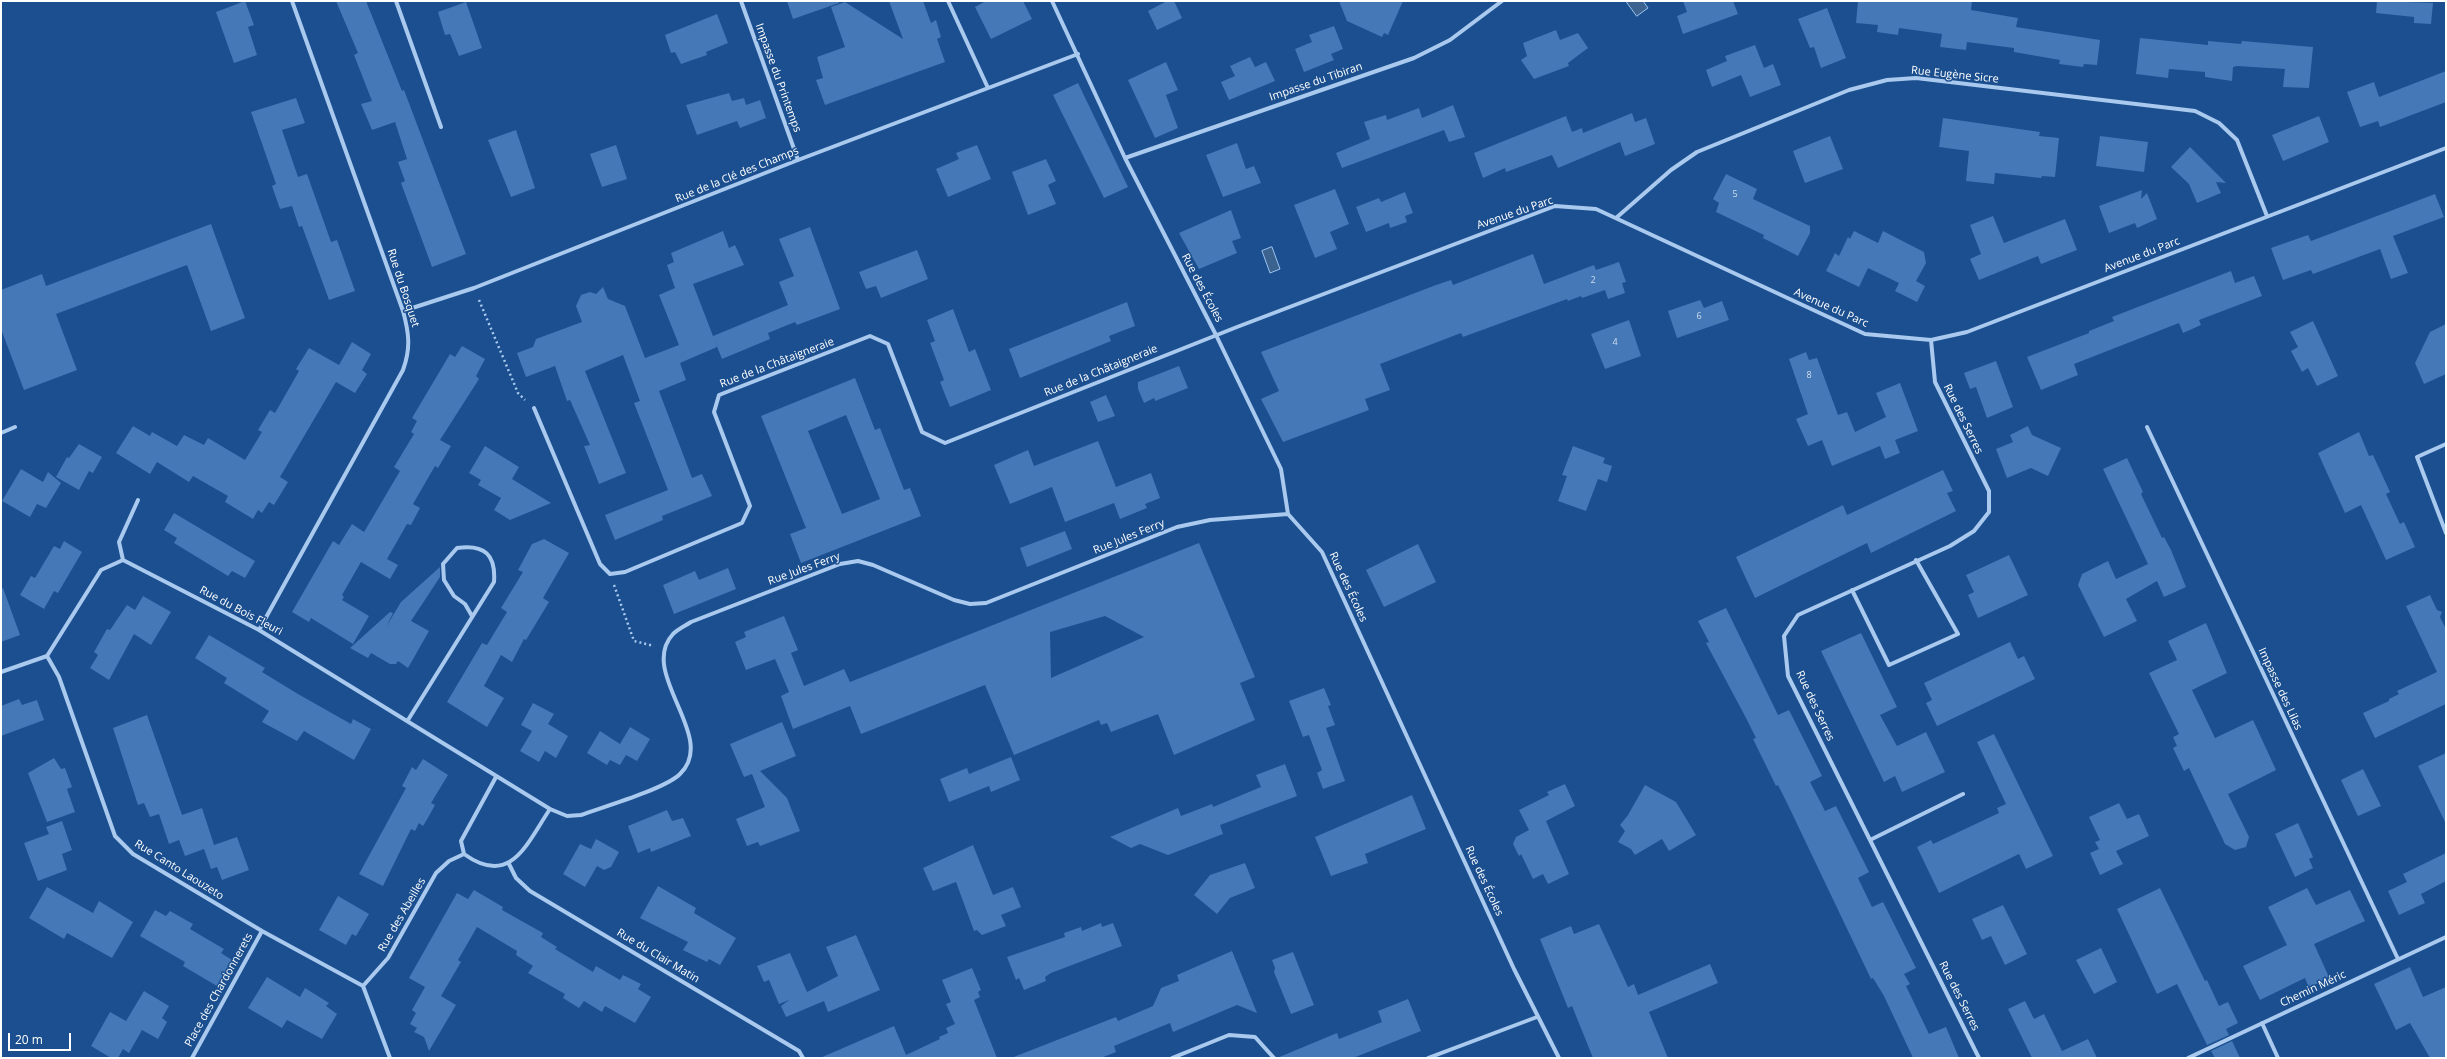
<!DOCTYPE html>
<meta charset="utf-8">
<style>
body{margin:0}
#map{position:relative;width:2447px;height:1059px;overflow:hidden;background:#1b4f8f;font-family:"Open Sans",sans-serif}
canvas{display:block}
.frame{position:absolute;inset:0;border:2px solid #fff;pointer-events:none}
.scale{position:absolute;left:8px;top:1033px;width:63px;height:18px;box-sizing:border-box;border:2px solid #fff;border-top:0;padding-left:5px;font-size:12px;line-height:14px;white-space:nowrap;color:#fff;-webkit-text-stroke:3px #1b4f8f;paint-order:stroke}
</style>
<div id="map">
<canvas width="2447" height="1059"></canvas>
<div class="frame"></div>
<div class="scale">20 m</div>
</div>
<script>
const ctx = document.querySelector('canvas').getContext('2d');
ctx.lineJoin = 'round';
function paint(path, color) { ctx.fillStyle = color; ctx.fill(path, 'evenodd'); }
function stroke(path, color, width, dash) { ctx.strokeStyle = color; ctx.lineWidth = width; ctx.lineCap = dash ? 'butt' : 'round'; ctx.setLineDash(dash || []); ctx.stroke(path); }
function label(font, color, halo, rows, align = 'center') {
  ctx.font = font + ' "Open Sans",sans-serif'; ctx.lineWidth = 3; ctx.setLineDash([]); ctx.textBaseline = 'middle'; ctx.strokeStyle = halo; ctx.fillStyle = color; for (const [text, x, y, turn = 0] of rows) {
    ctx.save(); ctx.translate(x, y); ctx.rotate((+turn || 0) * Math.PI / 180); ctx.textAlign = isNaN(turn) ? turn : align; if (halo) ctx.strokeText(text, 0, 0); ctx.fillText(text, 0, 0); ctx.restore();
  }
}
const water = new Path2D(`
 M1626 1H1643L1648 8 1637 16Z
 M1272 247 1280 269 1270 273 1262 251Z`);
paint(water, '#3c6290');
stroke(water, '#9cc4f0', 1);
paint(new Path2D(`
 M245 1 254 25 248 27 257 55 234 63 216 12Z
 M336 1H366L402 91 404 90 466 254 432 267 401 183 405 181 398 162 407 159 395 122 372 130 361 104 372 101 354 55 358 53Z
 M787 1H838L839 3 793 19Z
 M889 1H923L931 23 936 20 941 37 937 39 945 62 825 105 816 80 823 78 817 57 845 47 831 7 845 2 903 39Z
 M986 1H1023L1032 19 991 39 975 7Z
 M1167 1H1174L1182 18 1157 30 1148 11Z
 M1339 1H1403L1388 35 1384 33 1382 37 1347 21Z
 M1683 1H1733L1738 14 1683 34 1677 16 1687 12Z
 M1858 1H1972L1971 10 2018 18 2016 27 2100 40 2097 65 2084 64 2083 67 2059 64 2060 60 2014 52V48L1967 42 1966 50 1940 47 1942 34 1899 28 1898 35 1877 32 1878 25 1856 23Z
 M2377 1 2433 3 2431 24 2414 23V17L2376 13Z
 M466 2 482 48 459 56 450 34 445 35 438 12Z
 M1827 8 1846 58 1821 68 1814 47 1810 48 1798 19Z
 M717 14 728 43 706 52 707 55 681 64 675 52 671 53 665 35Z
 M1334 26 1343 49 1331 54 1334 60 1304 72 1295 49 1312 42 1309 35Z
 M1556 30 1560 40 1578 33 1588 48 1568 63 1569 66 1534 79 1521 60 1527 56 1523 43Z
 M2140 38 2208 45V41L2241 44 2242 41 2313 47 2309 88 2283 87 2285 69 2237 66 2233 67 2232 81 2205 77V72L2169 69 2168 78 2136 74Z
 M1755 45 1764 68 1773 64 1781 85 1750 97 1741 75 1712 87 1706 70 1727 61 1725 56Z
 M1250 57 1255 67 1266 62 1275 81 1229 100 1221 82 1235 76 1230 66Z
 M1166 62 1178 90 1166 95 1178 128 1155 138 1128 80Z
 M2446 71V102L2380 127 2378 121 2360 127 2347 92 2374 82 2379 97Z
 M1078 83 1128 187 1104 198 1053 95Z
 M729 93 732 101 744 98 746 105 760 100 766 118 740 128 737 121 697 135 686 105Z
 M296 98 305 123 282 130 298 177 307 174 331 242 337 240 355 291 329 300 302 226 299 227 292 206 280 209 272 186 276 184 251 112Z
 M1453 105 1465 137 1449 142 1444 130 1342 168 1336 153 1370 139 1364 122 1386 115 1387 120 1419 108 1422 118Z
 M1632 113 1635 122 1646 118 1655 144 1625 156 1620 142 1558 168 1552 155 1506 172 1505 168 1483 178 1474 153 1566 116 1572 132 1582 128 1583 133Z
 M2319 116 2329 142 2283 161 2272 135Z
 M1943 118 2040 132 2039 136 2059 138 2055 177 2042 176 2041 178 1995 173 1994 184 1966 181 1969 151 1939 147Z
 M516 130 535 188 511 197 488 140Z
 M1830 136 1843 169 1805 183 1793 151Z
 M2100 136 2148 142 2144 172 2096 166Z
 M1237 143 1246 169 1254 166 1261 183 1223 197 1206 155Z
 M616 145 627 179 602 187 590 154Z
 M977 145 991 179 948 197 936 169 959 159 956 153Z
 M2190 147 2226 183 2216 182 2221 193 2197 203 2189 184 2171 167Z
 M1046 159 1056 181 1048 185 1056 204 1028 215 1012 172Z
 M1726 174 1757 189 1753 199 1810 226V233L1798 256 1763 238 1764 235 1716 212 1719 203 1713 199Z
 M1335 189 1349 224 1330 232 1337 249 1315 258 1294 205Z
 M2142 190 2141 199 2147 193 2157 219 2137 228 2135 223 2109 233 2099 206Z
 M1405 192 1413 213 1405 216 1407 222 1390 228 1389 223 1366 232 1356 207 1379 198 1381 202Z
 M2435 194 2444 217 2393 236 2408 273 2391 279 2380 249 2313 274 2311 270 2283 280 2271 248 2308 235 2311 241Z
 M1231 210 1241 238 1232 241 1237 253 1199 269 1179 233Z
 M1993 216 2004 243 2065 219 2077 250 2041 264 2038 256 1979 280 1970 259 1981 254 1970 225Z
 M211 224 245 318 211 331 187 265 56 314 77 370 24 390 1 329V290L42 274 46 286Z
 M810 227 840 309 797 325 795 322 768 333 770 339 722 359 714 339 717 347 680 363 686 380 659 391 692 478 702 474 712 496 662 516 663 520 615 540 605 515 668 490 634 403 640 401 623 355 585 371 626 473 599 484 584 446 590 445 570 400 567 401 555 366 526 377 517 353 533 347 536 339 582 322 576 306 581 295 590 292 596 294 603 287 608 299 625 306 645 358 679 345 659 295 675 288 667 265 674 262 671 253 723 231 729 248 735 245 744 265 693 284 713 336 788 305 779 282 794 276 779 239Z
 M1854 231 1878 243 1883 231 1924 252 1926 263 1916 281 1925 286 1917 302 1895 291 1899 283 1868 268 1859 287 1826 271 1835 253 1839 256 1848 237 1850 239Z
 M917 250 928 279 881 298 876 286 866 289 859 272Z
 M1533 254 1544 284 1594 265 1596 270 1619 262 1626 282 1622 283 1625 293 1608 299 1605 290 1582 298 1581 296 1568 301 1567 299 1463 337 1461 333 1380 364 1390 390 1365 399 1369 410 1283 442 1261 399 1279 391 1261 352 1436 285 1451 280 1453 285Z
 M2231 271 2235 283 2254 276 2262 296 2199 320 2201 325 2183 333 2179 323 2074 364 2078 375 2041 390 2027 357 2089 333V331L2114 321 2112 317Z
 M1700 300 1704 308 1722 301 1729 320 1677 338 1668 311Z
 M1127 302 1135 326 1109 336 1111 341 1020 378 1009 349Z
 M953 309 969 352 975 349 991 390 950 407 940 382 944 380 930 343 935 341 927 320Z
 M1629 320 1641 356 1605 369 1591 334Z
 M2313 321 2338 376 2317 386 2308 368 2302 372 2291 351 2298 347 2290 332Z
 M2446 324V374L2424 384 2415 363 2430 332Z
 M352 342 371 354 362 370 367 374 355 393 336 382 280 477 288 482 274 505 269 502 262 513 258 510 253 519 225 502 228 496 193 476 189 482 157 462 150 474 116 453 133 426 150 436 152 432 177 446 184 435 204 445 208 438 245 460 262 432 258 430 270 410 275 413 299 371 296 369 309 348 339 365Z
 M462 346 485 359 476 376 479 379 440 440 451 446 438 468 435 466 413 504 420 508 411 525 407 524 387 559 398 565 390 579 361 562 342 595 344 597 342 600 369 616 353 644 311 618 309 622 292 612 333 541 339 545 352 524 364 532 400 471 394 467 414 434 411 432 417 421 412 418 450 354 455 357Z
 M1806 352 1809 360 1817 358 1838 415 1847 412 1855 432 1886 417 1876 393 1900 383 1918 431 1895 440 1900 453 1885 459 1880 446 1832 466 1822 440 1808 446 1796 419 1808 414 1789 359Z
 M1996 361 2013 407 1987 418 1976 387 1970 389 1964 373Z
 M1179 366 1188 388 1155 401 1154 398 1144 403 1138 389V382Z
 M855 378 875 430 880 428 904 490 910 488 921 516 801 563 790 534 806 528 761 416ZM846 415 880 499 842 514 808 431Z
 M1106 395 1115 416 1098 422 1090 402Z
 M2028 426 2032 435 2061 448 2048 476 2031 468 2007 478 1996 449 2013 442 2010 435Z
 M2359 432 2369 456 2373 455 2390 492 2386 494 2400 524 2404 522 2415 547 2386 560 2361 505 2345 513 2318 453Z
 M1098 441 1116 487 1151 473 1160 498 1145 504 1147 508 1120 519 1114 503 1065 522 1052 487 1010 504 994 465 1028 450 1034 466Z
 M79 444 102 457 93 473 89 471 79 490 56 477 67 457 69 458Z
 M485 446 519 467 512 479 551 503 510 520 494 510 501 498 478 485 481 480 469 473Z
 M1573 446 1605 458 1603 463 1612 466 1607 482 1598 479 1586 511 1558 501 1567 476 1562 475Z
 M2127 458 2143 492 2141 494 2162 538 2164 537 2171 550 2186 587 2164 597 2157 581 2126 599 2137 621 2104 637 2078 585 2082 574 2108 561 2116 579 2148 564 2103 469Z
 M21 469 43 482 48 472 61 483 46 508 37 504 30 517 2 501Z
 M1943 470 1953 491 1947 493 1956 511 1871 553 1867 543 1755 598 1736 557 1843 505 1847 515Z
 M174 513 255 561 245 578 232 571 228 576 174 543 177 538 164 530Z
 M1065 531 1072 549 1027 567 1020 548Z
 M544 539 569 553 543 598 549 602 526 640 524 639 512 662 501 655 484 686 504 698 487 727 447 702 482 643 487 645 507 612 501 608 523 572 518 570 532 544Z
 M64 541 82 552 58 593 54 591 44 609 20 595 31 576 35 578 54 546 60 549Z
 M1199 543 1255 677 1240 683 1255 720 1174 755 1158 714 1111 732 1107 723 1101 725 1099 720 1014 755 985 685 861 734 850 706 793 729 781 696 789 692 775 659 746 670 735 642 746 637 744 632 784 616 798 650 791 653 804 686 844 669 850 682ZM1105 616 1144 637 1051 678 1050 632Z
 M1418 544 1436 582 1384 607 1366 570Z
 M2009 555 2028 595 1978 618 1968 595 1974 592 1966 575Z
 M440 567V577L411 621 429 631 408 668 398 661 396 664H390L371 653 368 658 350 648 390 612 393 613 386 627 401 602Z
 M728 568 736 589 674 614 663 585 695 571 699 580Z
 M3 588 20 635 1 642V589Z
 M2430 595 2437 610 2442 612 2440 617 2446 629V704L2375 738 2363 713 2389 701V699L2399 694 2397 691 2437 672 2406 606Z
 M143 596 171 612 151 645 134 634 109 680 90 668 98 655 94 652 107 629 110 630 127 605 135 610Z
 M1726 608 1778 715 1789 710 1822 776 1810 782 1825 811 1836 806 1869 872 1858 878 1872 907 1883 902 1916 968 1904 974 1910 984 1906 986 1929 1034 1946 1027 1959 1058H1913L1884 996 1873 978 1871 979 1788 805 1778 785 1776 786 1753 739 1756 738 1746 718 1706 643 1709 642 1698 621Z
 M2206 623 2227 673 2192 690 2215 738 2253 720 2276 770 2228 794 2249 837 2246 847 2235 850 2225 844 2189 768 2184 771 2173 748 2177 746 2173 737 2179 734 2149 673 2177 660 2168 641Z
 M1861 633 1897 707 1880 715 1897 746 1926 732 1945 772 1902 792 1895 776 1884 782 1821 651Z
 M209 635 265 668 262 672 298 694 351 724 353 719 371 729 354 760 304 731 297 741 262 722 269 711 224 683 227 678 195 658Z
 M2010 642 2018 659 2024 656 2035 679 1937 726 1926 703 1932 700 1924 683Z
 M1324 688 1331 705 1328 706 1335 725 1326 728 1345 781 1323 789 1317 773 1322 770 1309 735 1303 737 1289 701Z
 M19 699 22 705 37 700 44 720 1 736V706Z
 M533 703 554 714 548 724 568 736 556 758 545 751 539 762 520 751 532 731 521 725Z
 M147 715 182 815 202 808 214 845 237 837 249 870 222 880 217 867 211 869 204 849 185 856 179 840 169 844 159 814 150 817 144 803 138 805 113 728Z
 M782 722 796 756 760 771 787 798 800 831 760 846 758 842 747 846 736 819 765 807 752 774 744 777 730 744Z
 M630 727 650 739 637 761 626 755 620 765 610 760 607 765 587 753 600 731 620 744Z
 M1994 734 2053 856 2026 869 2019 854 1939 893 1917 847 1931 840 1933 844 1999 813 1997 808 2006 804 1977 742Z
 M2446 753V824L2418 766Z
 M1011 757 1020 780 991 792 989 786 949 802 940 779 967 768 969 774Z
 M54 758 61 769 65 768 72 787 67 789 75 812 47 822 28 773Z
 M423 759 448 775 431 803 435 805 429 816 423 826 419 823 415 831 411 829 383 886 359 874 406 788 402 786 412 767 416 770Z
 M1285 764 1297 796 1220 825 1223 834 1168 855 1140 844 1131 848 1110 837 1178 808 1181 816 1212 804 1213 807 1261 787 1256 775Z
 M2363 769 2381 806 2358 816 2341 780Z
 M1565 784 1575 806 1546 821 1569 874 1548 884 1543 874 1533 879 1521 854 1519 856 1513 844 1516 837 1529 830 1519 810 1549 795 1547 792Z
 M1645 785 1676 802 1696 835 1669 851 1662 839 1635 855 1631 849 1618 842 1625 831 1620 825 1628 815Z
 M1412 795 1426 829 1365 854 1368 863 1331 876 1315 837Z
 M2119 803 2127 819 2139 814 2149 836 2116 851 2123 864 2100 875 2090 853 2099 849 2095 842 2100 840 2089 817Z
 M667 810 672 821 683 818 691 836 651 852 650 848 638 853 628 826Z
 M62 821 72 850 62 854 67 870 38 881 24 843 49 834 46 827Z
 M2298 823 2313 857 2309 859 2313 868 2295 877 2275 834Z
 M596 839 619 852 611 867 604 870 597 866 585 887 563 874 580 844 591 849Z
 M973 845 993 895 1013 887 1021 907 1001 915 1006 926 982 935 977 930 974 931 956 882 933 891 923 868Z
 M2446 853V881L2421 894 2425 903 2399 915 2388 891 2407 882 2403 874Z
 M1245 863 1255 888 1230 898 1217 914 1194 895 1210 875Z
 M658 886 696 908 694 913 736 938 720 965 709 959 707 962 683 950 688 942 640 918Z
 M47 887 93 913 99 901 133 922 112 958 67 933 64 939 29 918Z
 M2160 888 2205 981 2207 980 2219 1006 2228 1002 2238 1023 2226 1029 2229 1035 2207 1045 2177 984 2157 994 2117 909Z
 M2307 888 2316 905 2350 890 2365 921 2314 944 2329 977 2309 988 2305 978 2260 1000 2243 966 2287 945 2268 907Z
 M474 890 503 907 502 910 543 933 541 937 557 947 555 949 593 972 596 966 620 980 623 975 641 984 638 989 651 997 635 1023 605 1006 602 1012 584 1001 579 1008 563 998 565 994 528 973 533 966 516 955 517 951 477 927 458 960 461 962 441 996 456 1005 429 1051 424 1037 414 1032 417 1028 410 1024 416 1013 412 1010 425 987 409 978 457 893 468 899Z
 M338 896 369 914 356 936 352 934 346 945 319 930Z
 M2003 905 2027 954 2005 965 1991 936 1982 940 1972 919Z
 M155 910 166 916 170 911 193 924 190 929 224 949 221 953 232 960 217 986 183 966 185 962 140 936Z
 M1101 923 1102 927 1113 923 1122 946 1051 973 1045 977 1046 981 1024 990 1019 978 1016 980 1007 957 1065 937 1064 933 1081 927 1082 931Z
 M1599 924 1628 987 1634 984 1638 995 1710 964 1718 983 1649 1012 1668 1058H1593L1572 1006 1568 1008 1540 939 1571 926 1574 934Z
 M856 935 880 990 828 1012 824 1001 786 1017 781 1006 789 1000 779 1004 769 980 764 982 757 966 790 953 807 992 838 976 826 947Z
 M2101 948 2117 982 2094 994 2076 960Z
 M1232 951 1257 1013 1237 1005 1173 1032 1170 1023 1114 1046 1116 1052 1101 1058H1011L1116 1017 1118 1021 1153 1006 1161 988 1179 981 1177 975Z
 M1293 952 1314 1005 1291 1014 1274 972 1275 968 1272 960Z
 M2410 967 2423 997 2446 987V1058H2430L2410 1023 2396 1030 2374 984Z
 M972 968 981 990 978 992 980 997 974 1000 997 1058H820L894 1026 906 1055 940 1039 939 1037 948 1033 946 1028 955 1024 946 1004 951 1002 942 980Z
 M267 977 300 997 305 988 329 1003 326 1006 337 1014 322 1039 287 1020 282 1028 248 1008Z
 M144 991 169 1006 162 1018 167 1022 158 1039 142 1030 129 1053 123 1049 118 1058H111L91 1046 110 1012 126 1021Z
 M1408 999 1421 1031 1353 1058H1277L1337 1033 1339 1039 1382 1022 1378 1011Z
 M2025 1001 2034 1019 2044 1014 2062 1051 2088 1039 2097 1058H2032L2008 1009Z
 M2232 1041 2240 1058H2215L2211 1051Z`), '#4478b7');
stroke(new Path2D(`
 M479 300 518 393 525 400
 M614 585 634 641 654 646`), '#a9c9ee', 2.5, [2, 3]);
stroke(new Path2D(`
 M396 1 441 127
 M741 1 798 160
 M948 1 988 88
 M1052 1 1125 158 1216 335 1281 469 1288 514 1322 552 1514 969 1559 1058
 M1125 158 1414 58 1450 40 1502 1
 M1616 218 1671 170 1697 152 1849 90 1887 80 1916 78 2195 111 2219 123 2237 140 2267 216
 M403 311 474 288 798 160 1078 54
 M1931 340 1935 382 1989 491V512L1974 531 1950 546 1798 615 1784 636 1788 676 1979 1058
 M534 408 600 564 610 574 625 572 742 523 750 506 714 412 719 395 870 336 888 344 922 432 945 443 1237 327 1555 206 1596 209 1865 334 1931 340 1967 332 2446 148
 M2147 427 2398 959
 M1 433 15 427
 M2446 444 2417 457 2446 533
 M123 560 119 542 138 500
 M1852 590 1889 665 1958 634 1916 560
 M259 630 403 370C411 348 409 333 403 311L292 1
 M47 656 59 677 115 836 133 854 262 931 363 986
 M1 672 47 656 101 570 123 560 259 630 550 809 567 816 581 815C603 807 665 789 680 774 719 737 637 673 673 634 678 629 685 626 691 622L840 564 858 561 873 565 954 600 970 604 986 603 1177 527 1210 520 1288 514
 M408 720 494 582C496 555 485 544 457 548L443 564 444 580 454 596 465 604 472 616
 M496 777 461 841 464 854C511 888 527 843 550 809
 M1870 840 1963 794
 M509 864 516 878 530 891 799 1051 803 1058
 M2262 1023 2278 1058
 M192 1058 262 931
 M390 1058 363 986 388 958 436 873 449 861 464 854
 M1172 1058 1229 1035 1255 1037 1274 1058
 M1428 1058 1537 1017
 M2188 1058 2446 937`), '#a9c9ee', 4);
label('9px', '#d0dded', null, [
 ["5",1735,194],
 ["2",1593,280],
 ["6",1699,316],
 ["4",1615,342],
 ["8",1809,375]
]);
label('11px', '#fff', '#1b4f8f', [
 ["Rue Eugène Sicre",1955,75,6],
 ["Impasse du Printemps",778,78,70],
 ["Impasse du Tibiran",1316,82,-19],
 ["Rue de la Clé des Champs",737,175,-22],
 ["Avenue du Parc",1515,213,-19],
 ["Avenue du Parc",2142,255,-21],
 ["Rue du Bosquet",403,288,72],
 ["Rue des Écoles",1202,288,62],
 ["Avenue du Parc",1831,308,24],
 ["Rue de la Châtaigneraie",777,363,-21],
 ["Rue de la Châtaigneraie",1101,371,-22],
 ["Rue des Serres",1963,419,64],
 ["Rue Jules Ferry",1129,537,-22],
 ["Rue Jules Ferry",804,569,-20],
 ["Rue des Écoles",1348,587,65],
 ["Rue du Bois Fleuri",241,611,28],
 ["Impasse des Lilas",2280,689,65],
 ["Rue des Serres",1815,706,65],
 ["Rue Canto Laouzeto",179,870,32],
 ["Rue des Écoles",1484,881,65],
 ["Rue des Abeilles",402,915,-60],
 ["Rue du Clair Matin",658,956,31],
 ["Chemin Méric",2313,989,-25],
 ["Place des Chardonnerets",219,990,-61],
 ["Rue des Serres",1959,996,63]
]);
</script>
